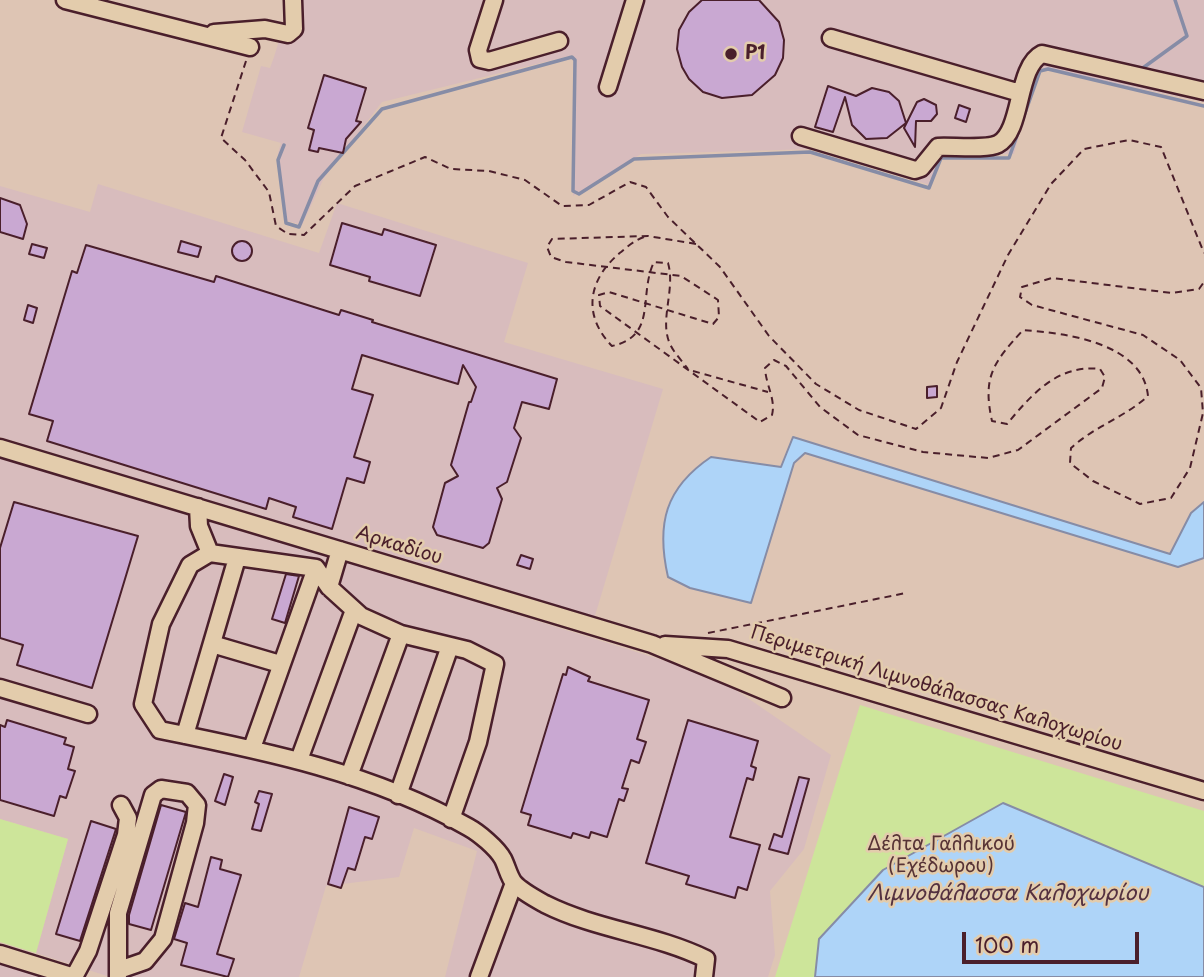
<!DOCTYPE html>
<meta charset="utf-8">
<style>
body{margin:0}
#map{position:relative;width:1204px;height:977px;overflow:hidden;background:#dec5b4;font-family:"Playpen Sans",sans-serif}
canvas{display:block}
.scale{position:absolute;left:962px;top:932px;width:177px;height:32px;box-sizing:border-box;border:4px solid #4a1f2b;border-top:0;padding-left:9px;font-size:21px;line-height:24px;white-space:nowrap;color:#4a1f2b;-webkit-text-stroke:5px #e3ccac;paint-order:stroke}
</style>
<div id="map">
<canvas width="1204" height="977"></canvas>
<div class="scale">100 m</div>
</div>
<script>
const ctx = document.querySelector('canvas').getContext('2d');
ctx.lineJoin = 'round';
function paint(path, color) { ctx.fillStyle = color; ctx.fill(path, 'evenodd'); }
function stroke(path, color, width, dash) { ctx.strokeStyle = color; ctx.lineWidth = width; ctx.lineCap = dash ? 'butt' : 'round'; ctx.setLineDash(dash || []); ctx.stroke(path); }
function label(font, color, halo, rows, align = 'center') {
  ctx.font = font + ' "Playpen Sans",sans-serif'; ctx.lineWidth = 5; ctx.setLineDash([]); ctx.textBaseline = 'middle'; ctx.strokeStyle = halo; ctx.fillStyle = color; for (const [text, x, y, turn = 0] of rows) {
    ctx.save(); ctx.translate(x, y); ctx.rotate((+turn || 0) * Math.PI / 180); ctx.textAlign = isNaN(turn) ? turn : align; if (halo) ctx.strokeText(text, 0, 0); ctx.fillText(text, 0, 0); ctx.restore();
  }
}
paint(new Path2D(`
 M284 0H1204V102L1038 67 1014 154H943L930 185 813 149 641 154 573 196V55L382 102 324 178 302 225 284 220 278 153 281 143 242 132 261 66 270 68 274 57 285 21Z
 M98 184 319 253 337 203 528 263 504 342 663 389 594 619 0 437V186L90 212Z
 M0 454 688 668 708 671 831 755 804 849 770 891 775 955 768 977H445L477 851 414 828 399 877 326 886 299 977H110L36 953 68 839 0 819Z
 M0 961 53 977H0Z`), '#d8bcbd');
paint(new Path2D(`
 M860 705 1204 811V977H775Z
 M0 819 68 839 36 953 0 942Z`), '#cde59a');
const water = new Path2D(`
 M793 437 1170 554 1191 513 1204 502V558L1178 567 805 453 794 463 751 603 690 588 668 577C656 524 665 488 711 457L781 467Z
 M1003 803 1204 887V977H815L819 939 883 870Z`);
paint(water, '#aed4f8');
stroke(water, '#868ca6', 2);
stroke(new Path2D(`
 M1140 70 1187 36 1175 0
 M284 145 278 160 286 223 299 227 318 181 382 109 572 57 575 60 573 191 579 194 634 159 810 152 929 188 941 158H1009L1040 71 1048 69 1204 106`), '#868ca6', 3.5);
const building = new Path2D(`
 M702 0H759L779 22 784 40 783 58 775 75 752 95 722 98 703 92 689 79 682 67 677 49 679 30 689 12Z
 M324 75 366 88 356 121 361 122 346 139 343 153 319 148 318 152 309 150 314 130 308 128Z
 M828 86 856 96 872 88 889 92 899 101 906 123 887 138 866 139 852 125 845 97 833 132 815 127Z
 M924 99 936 105 937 114 931 121H916L915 147 904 128 917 102Z
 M959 105 970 109 966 122 955 118Z
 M0 198 20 205 27 224 23 239 0 232Z
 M342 223 382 235 384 229 436 245 420 296 369 281 370 277 330 265Z
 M181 241 201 247 198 257 178 252Z
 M232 251a10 10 0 1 1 20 0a10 10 0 1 1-20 0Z
 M32 244 47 248 44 258 29 254Z
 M86 245 214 282 216 276 339 315 341 310 373 320 372 322 557 379 549 409 522 402 514 428 521 438 507 482 497 488 502 499 489 543 483 548 437 535 433 527 445 483 458 476 451 465 469 402H471L476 387 463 365 458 384 362 355 352 389 373 395 354 457 370 462 364 483 347 478 332 529 293 517 296 507 269 498 266 509 47 441 53 421 29 414 72 271 77 273Z
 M28 305 37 308 33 323 24 320Z
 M937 386V397L927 398V387Z
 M14 502 138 536 92 688 17 665 23 645 0 638V548Z
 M521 555 533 559 530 569 517 565Z
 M286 574 299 576 285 623 272 619Z
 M568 667 590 677 588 681 649 700 637 739 646 742 639 763 631 760 622 788 628 789 624 801 619 799 607 837 591 832 589 838 573 833 571 838 528 825 531 815 521 812 563 674 566 675Z
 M7 720 66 738 64 744 74 747 68 769 75 771 66 798 60 796 54 816 0 800V725L5 727Z
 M688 720 758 741 751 766 756 768 753 780 747 778 730 837 760 845 747 890 738 887 735 898 686 884 689 876 646 863Z
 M224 774 233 777 225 805 215 801Z
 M799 777 809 779 788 854 769 849 774 834 782 837Z
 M259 791 272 794 261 831 252 829 259 804 255 802Z
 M161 805 186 812 151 930 129 924V915Z
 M349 807 379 817 372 839 365 837 355 870 348 868 341 888 328 884Z
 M91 821 116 829 80 941 56 934Z
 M211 857 222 860 220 869 241 875 217 954 234 959 228 977 181 965 187 943 174 939 185 903 198 907Z`);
paint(building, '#c9a8d2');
stroke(building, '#4a1f2b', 2);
const minor = new Path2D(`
 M65 0 250 47
 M494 0 478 50 480 59 489 61 559 41
 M214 33 265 29 288 34 294 29 293 0
 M831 38 1020 93
 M608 87 635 0
 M801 136 915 170 921 168 938 147C952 146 986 150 998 144 1023 131 1016 67 1042 54L1204 91
 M0 448 652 644 782 698
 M198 507 199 526 210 553
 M329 587 340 550
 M212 644 280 664
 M665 645 728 649 1204 791
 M0 688 88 714
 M185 735 237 558
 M252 748 316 568
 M299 760 354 610
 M349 776 401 634
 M398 795 450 646
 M451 819 478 742 495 664 467 650 401 634 361 616 329 587 316 568 210 553 190 565 161 624 143 704 160 730C265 751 373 773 468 827 479 833 497 848 503 859 507 867 509 877 514 883 521 891 536 899 545 904 597 930 655 934 706 959L704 977
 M0 954 74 977
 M74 977 88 951 126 835 128 818 121 805
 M118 977V913L153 795 161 789 187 793 197 805 195 823 163 939 145 961 119 970
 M479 977 514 883`);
stroke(minor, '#4a1f2b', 21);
stroke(new Path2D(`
 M246 61 221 138 245 160 269 192 276 226 288 234 304 235 355 186 425 157 451 169 489 171 525 180 562 206 589 205 630 182 646 187 668 217 720 267 769 336 816 384 859 410 916 429 941 408 957 362 1008 255 1051 184 1084 149 1129 140 1161 147 1204 253
 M644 237C635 240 628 246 621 252 589 278 581 314 612 346 658 336 638 295 654 262L668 263C676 290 658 322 671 346 675 354 683 362 688 369
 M696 244 648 236 552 239 547 247 551 257 566 262 681 276 718 300 719 317 713 324 609 292 599 295 600 306 760 422 772 415C776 399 766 386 765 368L774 360 786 366 820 407 858 435 923 452 988 458 1018 450 1102 388 1105 377 1100 369C1058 364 1032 394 1007 424L992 421C982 376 994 362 1023 330 1066 333 1143 343 1148 396 1125 417 1095 426 1071 448L1070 463 1093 481 1140 504 1171 498 1190 468 1203 413 1201 388 1180 360 1143 335 1032 305 1020 297 1022 287 1052 278 1172 293 1199 289 1204 282
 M693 371 768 392
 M708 633 906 593`), '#4a1f2b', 2, [7, 5]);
stroke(minor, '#e3ccac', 16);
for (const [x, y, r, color] of [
 [731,54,7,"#4a1f2b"]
]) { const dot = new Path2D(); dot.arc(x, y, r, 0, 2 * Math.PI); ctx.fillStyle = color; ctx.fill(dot); stroke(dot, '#e3ccac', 2.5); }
label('bold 19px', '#4a1f2b', '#e3ccac', [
 ["P1",745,54]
], 'left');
label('19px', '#4a1f2b', '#e3ccac', [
 ["Αρκαδίου",399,546,17],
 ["Περιμετρική Λιμνοθάλασσας Καλοχωρίου",936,689,17]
]);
label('19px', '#573336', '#e3ccac', [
 ["Δέλτα Γαλλικού",941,845],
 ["(Εχέδωρου)",941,867]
]);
label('italic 21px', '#543140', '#e3ccac', [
 ["Λιμνοθάλασσα Καλοχωρίου",1008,894]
]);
</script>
